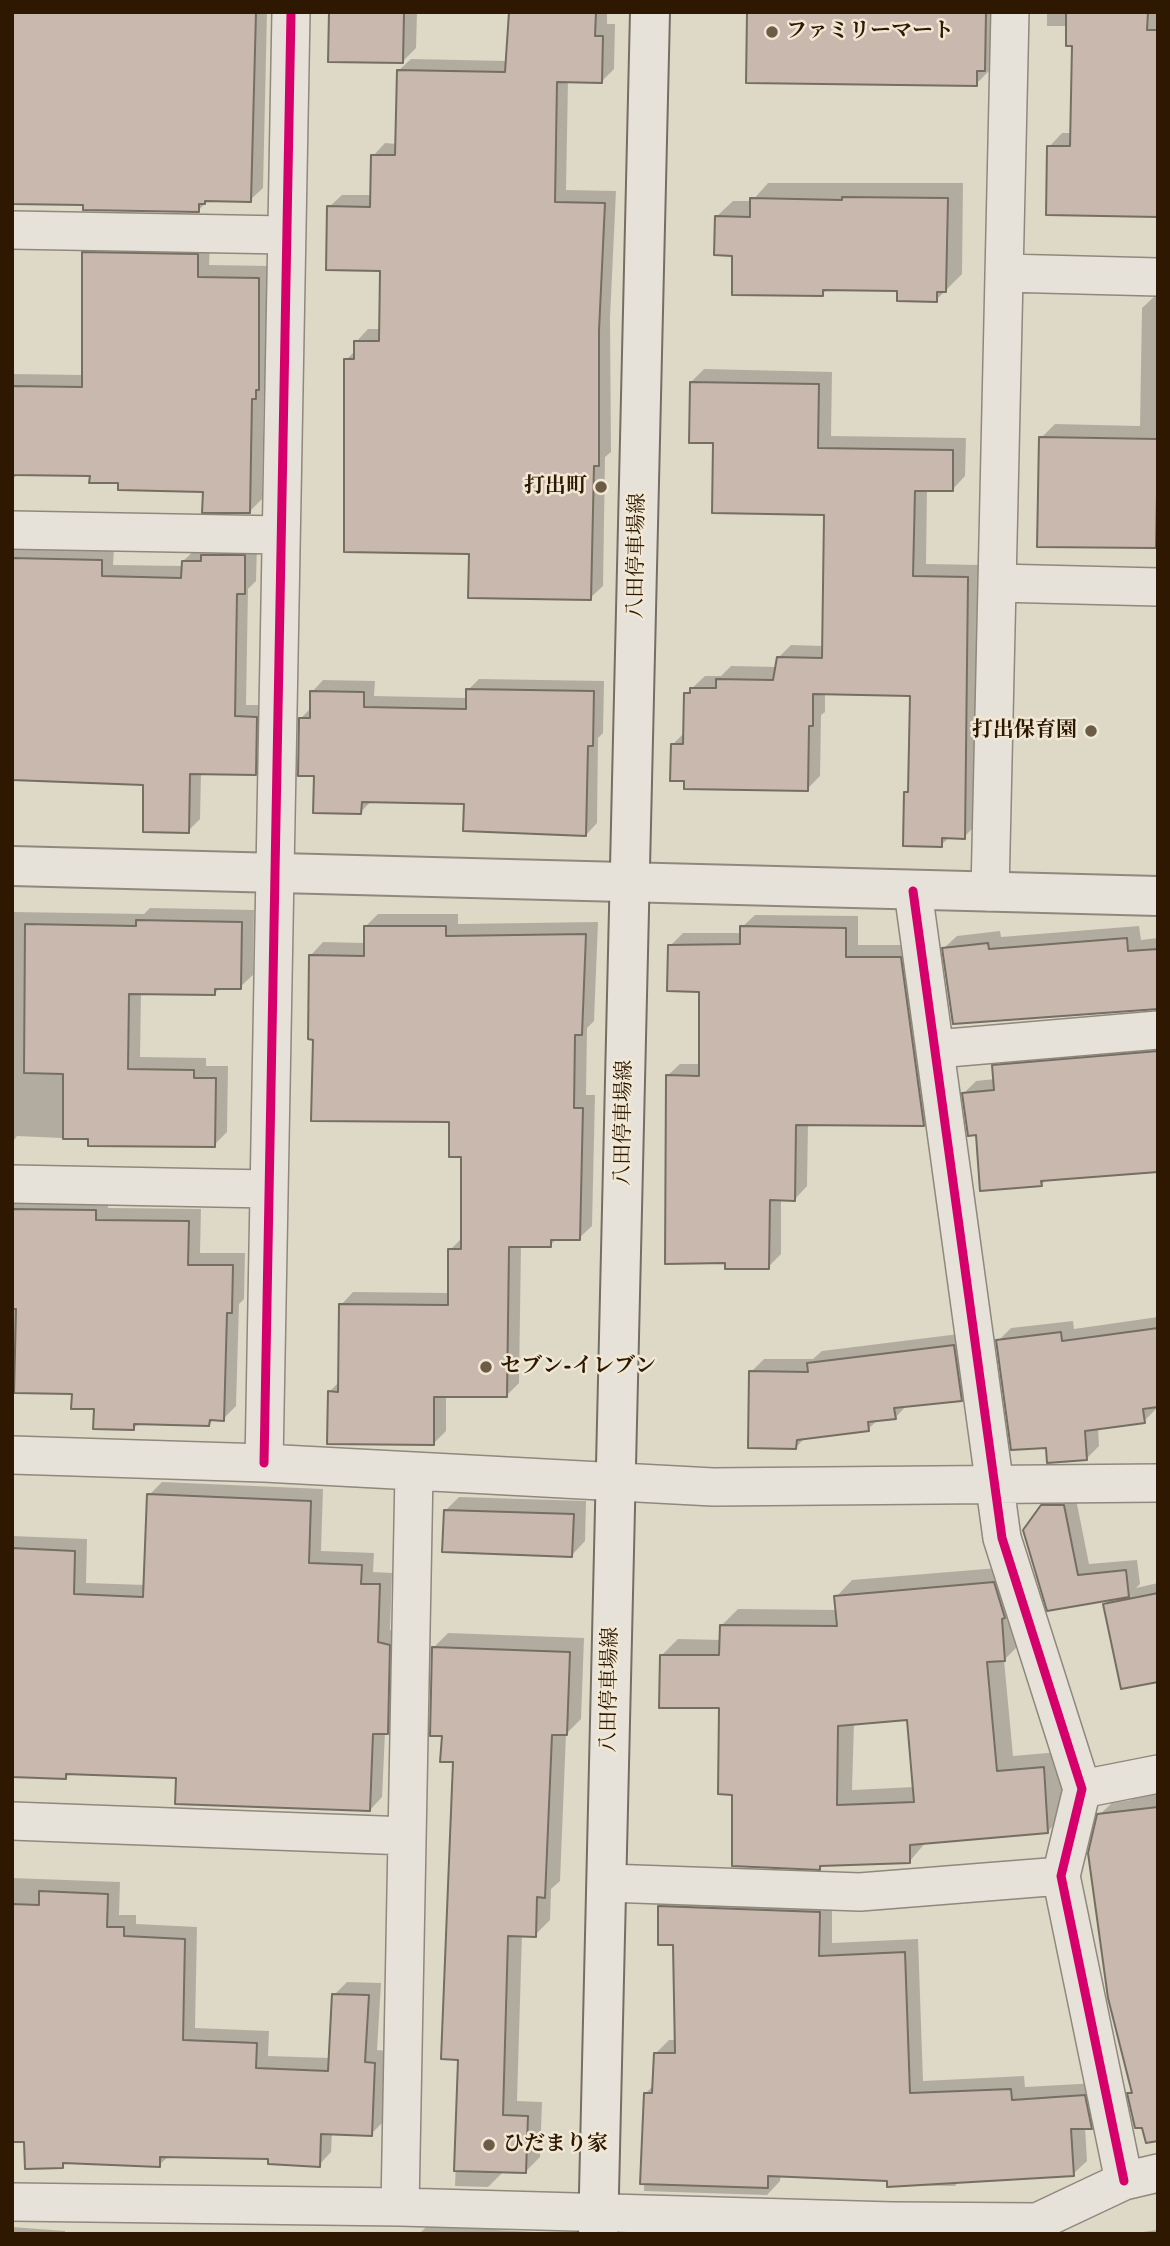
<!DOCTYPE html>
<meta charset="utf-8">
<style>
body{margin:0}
#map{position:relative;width:1170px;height:2246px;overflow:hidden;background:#ded8c7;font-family:"IM FELL Double Pica",serif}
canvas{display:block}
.frame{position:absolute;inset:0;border:14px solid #2e1801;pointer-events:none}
</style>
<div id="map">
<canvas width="1170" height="2246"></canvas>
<div class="frame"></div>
</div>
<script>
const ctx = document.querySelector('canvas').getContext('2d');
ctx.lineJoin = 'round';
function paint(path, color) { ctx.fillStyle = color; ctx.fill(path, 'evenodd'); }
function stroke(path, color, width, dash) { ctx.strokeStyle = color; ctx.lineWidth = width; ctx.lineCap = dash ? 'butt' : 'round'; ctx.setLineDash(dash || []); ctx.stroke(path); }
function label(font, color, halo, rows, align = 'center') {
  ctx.font = font + ' "IM FELL Double Pica","Noto Serif JP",serif'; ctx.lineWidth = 5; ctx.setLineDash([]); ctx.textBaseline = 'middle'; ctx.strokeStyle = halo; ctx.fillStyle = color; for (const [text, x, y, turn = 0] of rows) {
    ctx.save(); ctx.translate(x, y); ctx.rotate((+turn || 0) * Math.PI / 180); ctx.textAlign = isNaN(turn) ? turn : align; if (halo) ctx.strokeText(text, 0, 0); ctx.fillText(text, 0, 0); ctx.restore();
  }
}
paint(new Path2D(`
 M12 12H267L263 188 250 200 209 199 198 211 85 203Z
 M331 12H417L416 48 403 61Z
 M510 12H607V24H615L614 69 602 81H568L566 190 616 191 610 318 611 452 605 457 603 586 590 598 471 553 346 360 355 351 356 342 368 329H381L382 269 329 207 342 195H372L373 156 385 143 397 144 398 71 411 59 508 61Z
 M749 12H1001L992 68 976 84Z
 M1047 12H1158V218L1143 215 1049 147 1062 133H1072L1074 45 1068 26H1047Z
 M768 183H963L962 274 936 300 899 290 828 289 822 294 734 254 716 217 733 201H752Z
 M97 241 210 243 209 265 271 266 268 385 264 389 262 499 249 512 204 490 120 482 91 475 19 473 12 480V374L84 375V253Z
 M1156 295 1158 549 1039 545 1041 438 1055 424 1140 426 1142 308Z
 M704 369 832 372 831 436 966 438 965 476 952 490 927 489 926 564 981 565 977 824 964 837H950L941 845 906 793 910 789 912 694 825 693V712L821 715 820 776 807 789 686 779 672 745 685 732 686 694 705 676H721L731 666 777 667 778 658 791 645 824 646 826 513 715 441 691 382Z
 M257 544 256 581 248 589 246 705H268L267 761 255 773 201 772 200 819 188 831 145 783 12 779V545L114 548 113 565 183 566V561L196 549Z
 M479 679 604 681 603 733 598 738 597 823 586 835 466 802 372 800 361 812 316 774 301 718 312 707V692L323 680 375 681 374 696 468 698V690Z
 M150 908 254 910 253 975 240 987H221L214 994 141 992 140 1057 206 1058V1066H228L227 1132 214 1145 17 1136 12 1143V912L144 914Z
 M378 914H458V924L598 922 594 1021 587 1028 586 1095H595L592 1226 579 1238H558L550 1245H521L519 1383 506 1396 446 1395V1431L433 1444 329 1392 340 1381 341 1305 353 1292 449 1293 450 1250 463 1237V1155L451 1121 315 1038 311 955 323 942 365 943 366 926Z
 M755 915 858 916V945H913L936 1112 923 1124H808L807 1186 795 1199H781V1254L768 1267 667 1076 680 1064H701V990L670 946 683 933H742V927Z
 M1139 926 1141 940 1158 938V1008L944 948 957 936 1000 931 1001 937Z
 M1158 1040V1170L1047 1179 1041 1185 977 1133 964 1093 976 1081 995 1079 994 1066 1007 1053Z
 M108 1198V1208L201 1209 200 1253H245L244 1299 239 1304 236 1406 223 1419 214 1418 209 1424 139 1423 133 1429 74 1393 12 1392V1200Z
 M1158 1317 1157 1408 1144 1421 1098 1427 1099 1446 1086 1459 1048 1446 998 1341 1011 1328 1073 1321 1074 1329Z
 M967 1333 974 1386 961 1399 907 1405 895 1418 878 1420 868 1429 806 1437 796 1447 751 1372 764 1359H813L822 1351Z
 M162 1482 323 1489 321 1551 374 1553 373 1572 392 1573 390 1630 402 1633 400 1720 385 1733 382 1797 370 1810 178 1777 71 1772 65 1778 12 1775V1536L87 1539 86 1583 146 1585 149 1495Z
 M1054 1494H1075L1089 1564 1137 1560 1140 1584 1136 1588 1158 1583V1680L1105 1604 1111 1598 1049 1609 1042 1506Z
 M459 1497 586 1501 585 1541 572 1555 446 1510Z
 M1010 1567 1021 1643 1004 1660 1013 1756 1059 1752 1064 1815 1048 1831 926 1842 910 1861 823 1864 820 1868 734 1793 721 1706 661 1656 678 1639 721 1640 722 1625 738 1609 837 1610 836 1597 852 1580ZM908 1718 915 1787 852 1790 854 1723Z
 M448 1633 584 1638 581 1719 566 1734 560 1881 551 1889 550 1920 535 1935 522 1934 517 2101 542 2102 540 2157 526 2171 503 2172 488 2187 455 2186 460 2058 455 1761 444 1734 433 1648Z
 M1158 1788V2127L1129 2093 1133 2089 1099 1815 1112 1803 1131 1800 1140 1791Z
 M12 1878 120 1882 119 1915H136V1924L197 1927 195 2028 269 2031 268 2056 330 2058 334 1995 347 1982 381 1983 377 2050 387 2051 384 2121 371 2134 332 2132 331 2152 319 2165 269 2157 169 2156 159 2165 67 2161 62 2166 26 2140 12 2141Z
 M674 1893 832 1899V1943L918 1939 923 2081 1024 2076 1025 2087 1098 2083 1105 2114 1091 2127H1085L1087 2161 1073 2174 959 2181 955 2186 889 2185V2179L781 2174 780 2181 767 2195 644 2191 646 2093 654 2085 656 2053 669 2040H677L675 1943 660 1907Z
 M497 2219V2230L568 2234H419L430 2223Z
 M656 2221 788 2234H643Z
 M12 2227 65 2231V2234H12Z
 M1158 2228V2234H1131L1156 2230Z`), '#0003');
const building = new Path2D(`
 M12 12H256L251 202 205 201V204H199V212L83 210V205L12 204Z
 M329 12H404L403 63 328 62Z
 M509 12H596L595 36H603L602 83 557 82 555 202 605 203 599 331V466H594L591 600 468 598 469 554 344 552V359H354V341H379L380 271 326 270 327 206 370 207 371 155H395L397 70 505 72Z
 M747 12H986L985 71H977V86L746 83Z
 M1066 12H1148L1147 30H1158V217L1046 215 1047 146H1070L1072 46H1066Z
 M842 197 948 198 946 292H937V302L897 301V291L823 290V296L732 295V256L714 255 715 216 750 217V198L842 200Z
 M82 252 198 254V277L259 278V390H256V399H252L250 513H202L203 492 118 490V483H89L90 476 12 475V386L82 387Z
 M690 382 819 384 818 448 953 450V491H915L913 576 968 577 965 839 942 838V847L903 846 904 792H908L910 696 813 694V726H809L808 791 684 789V781H670L671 744H683L684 693H690V688H716V679L773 680 777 657 822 658 824 515 712 513 713 443H689Z
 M1039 437 1158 439 1156 548 1037 547Z
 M201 555H245V594H237L235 716 257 717 256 775 190 774 189 833 143 832V785L12 780V558L102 560V576L181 578 182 561H201Z
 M466 689 594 691 593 746H588L586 836 463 831 464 804 362 802 361 814 313 813 314 776H298L299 718H310V691L364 692V707L466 709Z
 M136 920 242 922 241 989H215V995L129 994 128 1069 194 1070V1078H216L215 1147 88 1146V1139H63V1074L24 1073 25 924 136 926Z
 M364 926H446V936L586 934 582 1035H575L574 1108H583L580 1240H551V1247H509L507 1397H434V1445L327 1444 328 1391 338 1392 339 1304 448 1305V1249H461V1157H449V1122L311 1121 313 1040 308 1039 309 955 364 956Z
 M740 926 846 928V957H901L924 1126 796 1125 795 1201 770 1200 769 1269H725V1263L665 1264 666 1075 699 1076V992L667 991 668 945 740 944Z
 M1127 938 1128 951 1158 949V1009L953 1024 942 948 988 943 989 949Z
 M1158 1051V1172L1041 1181 1042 1186 980 1191 976 1135 968 1136 962 1093 994 1090 992 1065Z
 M12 1209 96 1210V1220L189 1221 188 1265H233L232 1313H227L224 1421 210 1420 209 1426 134 1424V1430L93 1429 94 1409H71L72 1394 14 1393 16 1309H12Z
 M1158 1328V1407L1143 1409 1145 1423 1085 1431 1087 1460 1047 1463 1046 1448 1011 1450 996 1340 1061 1332 1062 1341Z
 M954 1345 962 1401 894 1408 896 1419 868 1422 869 1431 797 1440 796 1449 748 1448 749 1371 808 1372 807 1363Z
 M147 1494 311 1501 309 1563 362 1565 361 1584H380L378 1642 390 1645 388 1734H373L370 1811 175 1804 176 1778 66 1774V1779L12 1777V1548L75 1551 74 1594 143 1597Z
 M1041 1505H1064L1078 1575 1126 1570 1129 1597 1047 1611 1023 1530Z
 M444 1510 574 1514 572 1557 442 1552Z
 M994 1582 1005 1618 1002 1619 1005 1661 987 1662 997 1771 1044 1767 1048 1833 910 1845V1863L820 1866V1870L732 1866V1795L718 1794 719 1708H659L660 1655H719L720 1625 837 1626 834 1596ZM907 1720 914 1802 837 1805 838 1726Z
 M1158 1593V1682L1121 1689 1103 1604Z
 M432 1647 570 1652 567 1735H552L545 1898 537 1897 536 1937 508 1936 503 2115 528 2116 526 2173 454 2171 458 2060 441 2059 453 1762H440L442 1736H430Z
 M1158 1807V2141L1146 2143 1142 2128H1135L1127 2093H1132L1108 1998 1088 1853 1097 1814Z
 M39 1891 108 1894 107 1927H124V1936L185 1939 183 2040 257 2043 256 2068 328 2071 332 1994 369 1995 365 2062 375 2063 372 2136 321 2134 320 2167 268 2164V2159L160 2157V2167L63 2163V2168L25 2169 24 2142H12V1904L39 1905Z
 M658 1906 820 1912 819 1956 905 1952 910 2093 1011 2089 1012 2100 1085 2095 1092 2129H1071L1074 2176 887 2187V2181L768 2176V2188L640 2184 644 2093H652L654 2053H675L673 1945H658Z`);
paint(building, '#c9b8ad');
stroke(building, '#756e62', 2);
const minor = new Path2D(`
 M12 230 285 235
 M1004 273 1158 277
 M12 530 281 535
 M997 583 1158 587
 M913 891 1002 1538 1082 1789 1061 1876 1124 2181
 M990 892 1010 12
 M936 1049 1158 1030
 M12 1184 268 1189
 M12 1455 264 1463 713 1487 1158 1483
 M264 1463 291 12
 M1082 1789 1158 1774
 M12 1821 407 1836
 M607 1883 860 1892 1061 1876
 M12 2202 400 2207 892 2221 1037 2222 1124 2181 1158 2173
 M400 2207 414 1472`);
const tertiary = new Path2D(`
 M12 866 1158 896`);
const secondary = new Path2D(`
 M598 2234 650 12`);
stroke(minor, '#8f887c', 40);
stroke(tertiary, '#8f887c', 42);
stroke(secondary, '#756e62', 42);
stroke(minor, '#e6e2da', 37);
stroke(tertiary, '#e6e2da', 38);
stroke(secondary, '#e6e2da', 38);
stroke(new Path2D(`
 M913 891 1002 1538 1082 1789 1061 1876 1124 2181
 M264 1463 291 12`), '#d6006c', 9);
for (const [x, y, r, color] of [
 [772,32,7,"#6c5b46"],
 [601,487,7,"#6c5b46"],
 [1091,731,7,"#6c5b46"],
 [486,1367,7,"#6c5b46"],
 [489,2145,7,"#6c5b46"]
]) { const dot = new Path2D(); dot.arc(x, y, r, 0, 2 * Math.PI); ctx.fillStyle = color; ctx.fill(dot); stroke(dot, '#f0e8d4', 2.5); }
label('bold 21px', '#2e1801', '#f0e8d4', [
 ["ファミリーマート",786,32],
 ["打出町",587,487,"right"],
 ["打出保育園",1077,731,"right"],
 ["セブン-イレブン",500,1367],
 ["ひだまり家",503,2145]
], 'left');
label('21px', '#2e1801', '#f0e8d4', [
 ["八田停車場線",638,556,-89],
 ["八田停車場線",625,1123,-89],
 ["八田停車場線",611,1690,-89]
]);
</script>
